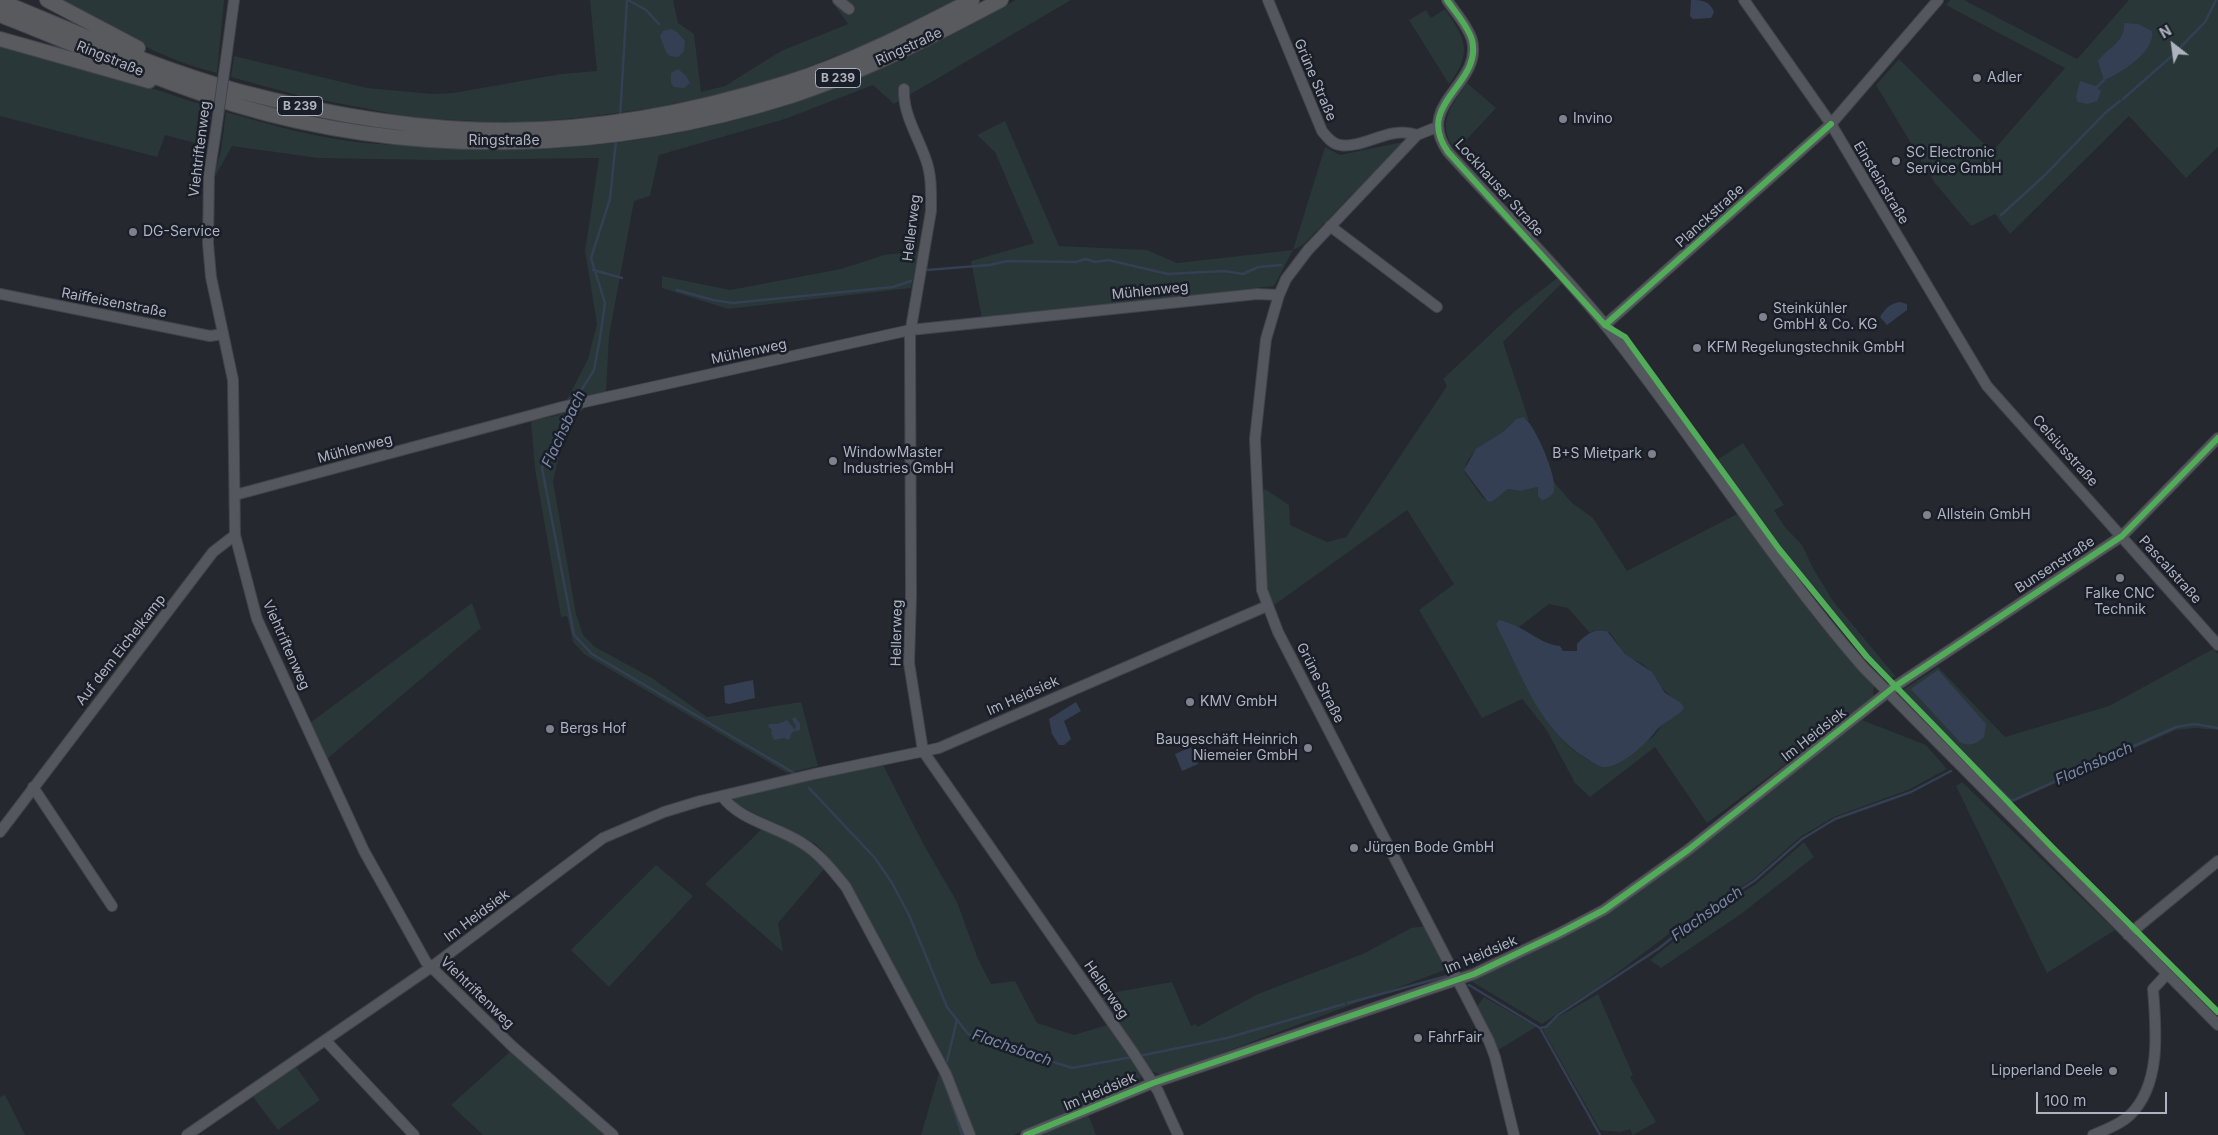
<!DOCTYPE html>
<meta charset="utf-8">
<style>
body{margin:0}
#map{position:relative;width:2218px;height:1135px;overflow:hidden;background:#25282e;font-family:Inter,sans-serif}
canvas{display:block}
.north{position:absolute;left:2148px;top:20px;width:50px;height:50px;-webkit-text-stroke:4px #1a1e28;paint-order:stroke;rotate:330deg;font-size:14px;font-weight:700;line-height:20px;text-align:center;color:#aeb3c0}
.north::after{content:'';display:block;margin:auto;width:18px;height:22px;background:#aeb3c0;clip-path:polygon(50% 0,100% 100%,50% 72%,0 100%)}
.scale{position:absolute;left:2036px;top:1092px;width:131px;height:22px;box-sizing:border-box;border:2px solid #aeb3c0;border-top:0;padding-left:6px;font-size:15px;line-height:18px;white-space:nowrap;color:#aeb3c0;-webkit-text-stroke:4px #1a1e28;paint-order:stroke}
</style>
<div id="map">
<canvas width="2218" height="1135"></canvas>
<div class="north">N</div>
<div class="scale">100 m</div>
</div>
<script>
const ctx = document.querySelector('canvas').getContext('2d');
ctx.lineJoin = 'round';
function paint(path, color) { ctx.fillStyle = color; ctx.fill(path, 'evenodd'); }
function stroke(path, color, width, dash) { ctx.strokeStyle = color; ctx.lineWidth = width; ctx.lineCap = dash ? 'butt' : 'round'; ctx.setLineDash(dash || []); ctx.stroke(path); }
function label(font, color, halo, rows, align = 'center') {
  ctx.font = font + ' Inter,sans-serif'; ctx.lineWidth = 5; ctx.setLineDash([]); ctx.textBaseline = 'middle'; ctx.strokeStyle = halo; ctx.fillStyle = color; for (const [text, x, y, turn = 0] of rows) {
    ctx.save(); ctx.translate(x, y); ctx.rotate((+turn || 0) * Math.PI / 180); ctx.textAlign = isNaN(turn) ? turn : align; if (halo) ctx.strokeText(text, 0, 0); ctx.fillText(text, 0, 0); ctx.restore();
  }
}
paint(new Path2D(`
 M59 0H224L217 73C160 59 109 28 59 0Z
 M590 0H673L678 23 694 34 701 92 725 86 781 51 848 24 831 0H959L869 43 776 79 729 92 652 108 586 117 519 123 416 118 300 96 231 77 234 56 367 88 432 94 453 93 561 74 597 71Z
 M1016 0H1071L894 104 873 85 785 119 659 155 650 196 634 201 609 336 606 392 577 414 561 447 553 481 576 614 583 635 595 647 652 678 707 717 801 702 818 766 787 773 584 654 573 642 567 616 561 617 535 469 531 421 559 415 588 359 597 324 585 251 599 158 436 160 318 158 232 146 212 182 221 150 226 112C264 123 303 134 342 140 375 145 408 145 441 147 513 151 584 149 655 137 784 117 903 61 1016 0Z
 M1950 0H1964L2077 59 2129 0H2218V147L2186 178 2129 116 2010 234 1995 214 1971 226 1935 183 1876 85 1899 59 1992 152 2065 68 1946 5Z
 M1445 9C1466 39 1473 53 1449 84L1409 20 1426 10 1431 18Z
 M0 45 127 80 212 108 206 146 165 135 157 157 0 116Z
 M1467 83 1496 108 1456 151C1435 124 1451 106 1467 83Z
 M1005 121 1059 246 1147 250 1177 263 1293 250 1325 147 1340 155 1403 142 1303 245 1293 250 1274 286 982 319 971 261 1034 243 995 152 977 135Z
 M919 251 911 288 728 309 662 288V276L730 290 841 269 884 255Z
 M1557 278 1562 283 1503 342 1529 421 1523 417C1514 418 1510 425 1504 431 1491 442 1463 453 1465 473L1483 498 1493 501 1508 489 1520 491 1537 487 1539 490 1554 491V482L1572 503 1593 518 1627 571 1737 514 1818 622 1874 686 1873 699 1707 823 1655 747 1590 797 1575 783 1546 729 1522 699 1482 718 1419 610 1454 584 1407 510 1270 608 1265 589 1260 496 1265 489 1289 505 1290 525 1327 542 1346 537 1447 386 1443 379 1515 311ZM1549 604 1568 608 1590 633C1613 622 1613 642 1625 654 1630 659 1639 661 1645 666 1660 680 1659 691 1680 702L1653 737 1603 767C1558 748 1543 717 1522 676 1513 659 1504 642 1496 624L1505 621 1519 627Z
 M1743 443 1784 505 1774 510 1784 526 1802 545 1814 570 1833 601 1896 677 1882 678 1835 623 1717 460Z
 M472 603 481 628 327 759 310 723Z
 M2213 649 2218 654V730L2195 728 2176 730 2011 802 1903 690 1938 667 2005 737 2109 706Z
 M1862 720 1926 745 1947 769 1908 790 1834 817 1800 837 1752 880 1698 912 1601 985 1542 1024 1471 981 1607 914 1662 876Z
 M883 765 925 847 957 902 978 959 991 984 1015 981 1037 1023 1074 1035 1107 1025 1141 1075 1139 1083 1013 1135H973L950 1073 850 883 816 844 740 806 731 798 780 785Z
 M1962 782 2115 930 2047 973 1956 786Z
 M763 828 812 854 825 868 778 923 783 952 705 884Z
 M1804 842 1814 857 1741 914 1661 968 1650 960 1704 917 1756 884Z
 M656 865 693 896 609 987 571 950Z
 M1425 926 1445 970 1163 1075 1151 1071 1099 995 1172 982 1191 1026 1196 1024 1197 1027 1258 994 1365 953 1411 928Z
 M1598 994 1633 1075 1630 1077 1656 1122 1633 1135 1630 1129 1620 1132 1600 1130 1543 1030 1558 1017Z
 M1484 997 1536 1027 1498 1050 1476 1008Z
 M512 1050 610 1135H483L451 1105Z
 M296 1067 320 1100 278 1130 253 1097Z
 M940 1070 966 1135H921Z
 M5 1095 25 1135H0V1097Z
 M1088 1114 1096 1135H1039Z`), '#293738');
paint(new Path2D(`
 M1691 0C1702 0 1710 1 1714 12L1711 18 1693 19 1690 16Z
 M2124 23 2138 24 2152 31C2156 51 2120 74 2104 80L2098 61C2108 48 2126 41 2124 23Z
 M671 29 677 32 685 41 684 51 678 57 670 56 666 52 660 36 663 31Z
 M678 69 686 76 690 83 684 88 674 87 671 83V73Z
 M2080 81 2095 86 2101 91 2097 101 2088 104 2078 102 2076 97Z
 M1900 302 1907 304V310L1887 325 1880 317C1886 308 1889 304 1900 302Z
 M1523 417C1534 422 1558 478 1554 491 1552 496 1547 499 1542 500L1538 496V487L1520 491 1508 489 1493 501 1488 502 1464 470 1476 449 1503 432 1516 419Z
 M1499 620C1522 624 1539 644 1560 646L1563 651H1577V644C1586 634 1595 628 1607 631L1625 654 1652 672 1665 693 1680 702 1684 708C1677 718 1662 722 1655 732 1646 744 1619 769 1603 767 1597 766 1591 761 1586 758 1541 731 1524 680 1501 635L1496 624Z
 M1938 670 1986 724 1984 737C1976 744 1969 747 1960 742L1911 689Z
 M753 680 755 698 729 704 725 703 724 686Z
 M1076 702 1081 711 1064 721 1071 739 1064 745H1059L1052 734 1049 719Z
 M795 717 800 724V730L792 732 789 740 784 738 774 740 771 733 772 730 768 726 769 724H778L787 720 795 730 796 726 792 719Z
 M1191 747 1198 764 1182 771 1175 754Z`), '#353f54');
stroke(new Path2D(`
 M628 0 646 10 659 24
 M2097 87 2104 80
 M2123 99 2173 55 2205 22 2216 0
 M620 117 627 0
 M2001 215 2044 176 2105 113 2120 101
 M593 270 622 278
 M927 270 989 265 1008 261 1076 262 1086 259 1095 262 1108 260 1168 274 1224 271 1243 274 1258 267 1281 265
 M677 290 713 300 733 303 893 287 911 281
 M574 402 594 370 600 338 605 303 591 258 610 199 616 140
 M571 409 542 468 574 635 592 654 794 773
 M1916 704 1971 761
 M1980 771 2012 801 2176 727 2195 724 2218 728
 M809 788 875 858 892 883 909 915 947 1007 968 1034 1072 1068 1132 1057
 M1469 985 1540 1028 1546 1027 1558 1015 1658 949 1702 914 1754 881 1802 839 1835 819 1911 792 1951 771
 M1348 1003 1447 976
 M1540 1028 1600 1135
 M1139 1056 1227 1038 1344 1004
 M947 1061 957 1020
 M943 1076 962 1135`), '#353f54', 2.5);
const minor = new Path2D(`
 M838 0 849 9
 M1268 0 1322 131C1327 137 1332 144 1340 145 1365 149 1388 125 1417 135
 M1447 0C1455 12 1468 26 1472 40 1483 85 1413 103 1448 152 1500 210 1557 265 1606 326 1695 438 1769 559 1863 667L2218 1025
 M1744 0 1831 124 1987 386 2218 645
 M227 52 234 0
 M904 89C903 115 918 136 926 160 932 176 931 195 931 211L910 334 911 596 909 663 923 751 1132 1051 1158 1091 1178 1135
 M1437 127 1417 135 1308 250 1286 279 1279 295 1266 339 1255 439 1262 590 1278 632 1489 1041 1495 1057 1514 1135
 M216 130 209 175 208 243 211 277 233 380 235 535 257 619 364 851 426 962 512 1046 613 1135
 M1330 226 1437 307
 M0 294 210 336 223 334
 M1605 325 1831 124 1938 0
 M235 495 562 407 910 330 1257 294 1279 295
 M33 787 112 906
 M722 796C740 821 776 826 802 843 820 854 833 871 846 887L946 1074 970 1135
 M0 832 213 552 235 535
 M2128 935 2218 861
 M326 1041 414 1135
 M187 1135 430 968 603 838 664 812 700 801 814 774 939 748 1267 606
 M1026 1135 1153 1083 1474 974 1558 934 1604 910 1688 850 1894 687 2122 536 2218 438
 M2093 1135C2105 1130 2121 1124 2130 1115 2162 1084 2156 1028 2153 989L2167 974`);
const highway = new Path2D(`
 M47 0 138 48
 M0 1C78 33 157 69 238 91 325 114 415 130 505 130 599 130 696 111 786 83 850 63 912 31 972 0
 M0 15C78 46 156 80 236 105 416 159 612 153 791 96 864 72 933 36 1001 0
 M0 39 149 81`);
stroke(minor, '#424449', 12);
stroke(highway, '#42444a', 16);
stroke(minor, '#54575d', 10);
stroke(highway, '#595a5e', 14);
const minorBridge = new Path2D(`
 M216 130 227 52`);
stroke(minorBridge, '#424449', 12, []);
stroke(minorBridge, '#54575d', 10);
stroke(new Path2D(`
 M1447 0C1455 12 1468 26 1472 40 1483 85 1413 103 1448 152L1605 325 1625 337 1779 549 1867 657 2052 847 2218 1012
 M1605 325 1831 124
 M1026 1135 1153 1083 1474 974 1558 934 1604 910 1688 850 1894 687 2122 536 2218 438`), '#51ab58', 6);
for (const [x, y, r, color] of [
 [1977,78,5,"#7e828d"],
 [1563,119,5,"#7e828d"],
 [1896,161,5,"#7e828d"],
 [133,232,5,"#7e828d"],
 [1763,317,5,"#7e828d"],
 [1697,348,5,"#7e828d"],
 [1652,454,5,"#7e828d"],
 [833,461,5,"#7e828d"],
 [1927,515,5,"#7e828d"],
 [2120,578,5,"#7e828d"],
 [1190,702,5,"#7e828d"],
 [550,729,5,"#7e828d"],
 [1308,748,5,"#7e828d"],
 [1354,848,5,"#7e828d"],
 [1418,1038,5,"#7e828d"],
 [2113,1071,5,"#7e828d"]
]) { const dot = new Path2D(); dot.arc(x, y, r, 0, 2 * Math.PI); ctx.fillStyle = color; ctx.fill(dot); stroke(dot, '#1a1e28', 2); }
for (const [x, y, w] of [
 [838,78,45],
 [300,106,45]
]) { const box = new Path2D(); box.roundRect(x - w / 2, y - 9.5, w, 19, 4); ctx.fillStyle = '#1a1e28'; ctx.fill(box); stroke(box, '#aeb3c0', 1); }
label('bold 12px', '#aeb3c0', null, [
 ["B 239",838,78],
 ["B 239",300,106]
]);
label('14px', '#aeb3c0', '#1a1e28', [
 ["Ringstraße",909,47,-25],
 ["Ringstraße",110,59,22],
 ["Grüne Straße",1315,80,67],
 ["Ringstraße",504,141],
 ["Viehtriftenweg",200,149,-83],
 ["Einsteinstraße",1881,183,59],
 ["Lockhauser Straße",1499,188,48],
 ["Planckstraße",1710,216,-42],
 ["Hellerweg",912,228,-83],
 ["Mühlenweg",1150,291,-6],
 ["Raiffeisenstraße",114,303,11],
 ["Mühlenweg",749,352,-12],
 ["Mühlenweg",355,449,-15],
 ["Celsiusstraße",2065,451,48],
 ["Bunsenstraße",2055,565,-33],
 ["Pascalstraße",2170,570,48],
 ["Hellerweg",897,633,-89],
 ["Viehtriftenweg",286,645,66],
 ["Auf dem Eichelkamp",121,650,-52],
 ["Grüne Straße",1320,683,63],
 ["Im Heidsiek",1023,696,-24],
 ["Im Heidsiek",1814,735,-38],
 ["Im Heidsiek",477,916,-37],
 ["Im Heidsiek",1481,955,-23],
 ["Hellerweg",1106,990,55],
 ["Viehtriftenweg",477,993,44],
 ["Im Heidsiek",1100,1092,-23]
]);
label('14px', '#aeb3c0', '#1a1e28', [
 ["Adler",1987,78],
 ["Invino",1573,119],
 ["SC Electronic",1906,153],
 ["Service GmbH",1906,169],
 ["DG-Service",143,232],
 ["Steinkühler",1773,309],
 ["GmbH & Co. KG",1773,325],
 ["KFM Regelungstechnik GmbH",1707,348],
 ["WindowMaster",843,453],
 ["Industries GmbH",843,469],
 ["B+S Mietpark",1642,454,"right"],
 ["Allstein GmbH",1937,515],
 ["Falke CNC",2120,594,"center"],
 ["Technik",2120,610,"center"],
 ["KMV GmbH",1200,702],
 ["Bergs Hof",560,729],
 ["Baugeschäft Heinrich",1298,740,"right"],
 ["Niemeier GmbH",1298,756,"right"],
 ["Jürgen Bode GmbH",1364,848],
 ["FahrFair",1428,1038],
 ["Lipperland Deele",2103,1071,"right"]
], 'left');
label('italic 15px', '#7a88a6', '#1a1e28', [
 ["Flachsbach",564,429,-65],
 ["Flachsbach",2094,764,-24],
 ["Flachsbach",1707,914,-35],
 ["Flachsbach",1012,1048,19]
]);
</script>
